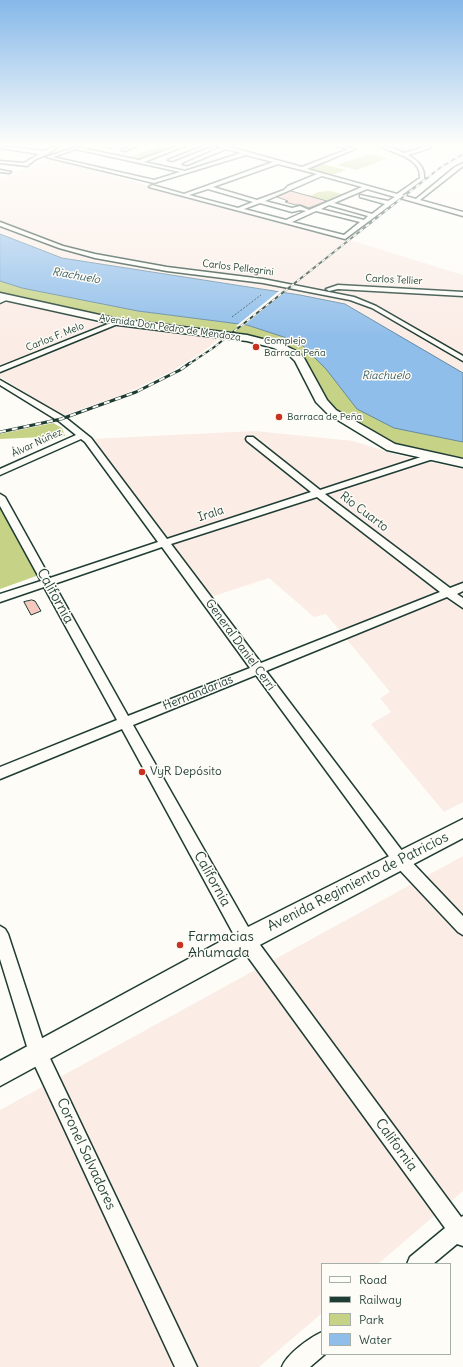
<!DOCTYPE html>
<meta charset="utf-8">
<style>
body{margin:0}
#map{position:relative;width:463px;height:1367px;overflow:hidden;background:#fdfcf7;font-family:Delius,sans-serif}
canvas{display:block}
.legend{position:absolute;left:321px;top:1263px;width:130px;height:92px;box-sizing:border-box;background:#fdfcf7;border:1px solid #a4b0a9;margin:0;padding:5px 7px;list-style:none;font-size:12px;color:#1f3d34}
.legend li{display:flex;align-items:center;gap:8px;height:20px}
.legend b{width:20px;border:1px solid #a4b0a9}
</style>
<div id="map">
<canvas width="463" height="1367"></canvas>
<ul class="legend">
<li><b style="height:5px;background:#fdfcf7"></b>Road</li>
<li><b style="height:5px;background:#1f3d34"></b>Railway</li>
<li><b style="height:11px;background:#c6d285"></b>Park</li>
<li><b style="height:11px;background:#90beea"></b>Water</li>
</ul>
</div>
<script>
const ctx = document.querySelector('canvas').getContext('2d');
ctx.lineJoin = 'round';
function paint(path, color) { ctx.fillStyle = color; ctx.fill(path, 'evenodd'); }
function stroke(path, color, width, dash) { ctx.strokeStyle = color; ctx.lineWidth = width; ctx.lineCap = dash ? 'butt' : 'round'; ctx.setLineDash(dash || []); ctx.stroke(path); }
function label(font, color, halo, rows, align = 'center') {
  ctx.font = font + ' Delius,sans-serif'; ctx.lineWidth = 3; ctx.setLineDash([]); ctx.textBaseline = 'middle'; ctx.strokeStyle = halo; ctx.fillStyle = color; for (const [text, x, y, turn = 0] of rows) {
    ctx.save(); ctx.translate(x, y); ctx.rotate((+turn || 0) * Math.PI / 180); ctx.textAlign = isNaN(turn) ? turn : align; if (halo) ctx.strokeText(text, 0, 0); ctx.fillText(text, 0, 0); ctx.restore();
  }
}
paint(new Path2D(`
 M50 159 150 186 146 187 344 238 463 275V373L345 304 263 289 62 258 0 234V178Z
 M8 302 25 305 104 324 0 367V305Z
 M117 325 219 339 200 354 172 371 127 393 62 416 0 377V374Z
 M255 431 353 441 397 455 463 469V802L444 812 371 724 391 712 380 698 390 692 326 614 314 617 269 578 211 597 91 439Z
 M463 856V1191L378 1264H322V1313L259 1367H0V1110Z`), '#fbece6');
paint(new Path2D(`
 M162 145H182L140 161 127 158Z
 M369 154 388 158 357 170 337 165Z
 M322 164 346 170 331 175 307 168Z
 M331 191 344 195 330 201 310 196 318 192Z
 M0 281 22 288 138 311 247 325 299 342 326 369 394 428 463 442V458L397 447 372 433 374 431 356 420 336 410 328 402 311 369 302 360 275 343 277 341 249 335 247 336 140 322 134 323 61 308C55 304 47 302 39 303L0 294Z
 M53 423 62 428 65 436 0 439V434Z
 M0 508 39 575 0 589Z`), '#c6d285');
const water = new Path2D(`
 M0 234 62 258 300 295 345 304 463 373V442L394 428 357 409 326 369 299 342 247 325 138 311 22 288 0 281Z`);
paint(water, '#90beea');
stroke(water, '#638aa1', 1);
paint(new Path2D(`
 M279 291 285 292 242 327 236 326Z`), '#fdfcf7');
stroke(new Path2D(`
 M232 317 261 295`), '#3b5d62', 1, [2, 1.5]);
const building = new Path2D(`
 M291 191 327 201 309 208 301 205H296L285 202 288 201 277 197Z
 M32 600 35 601 41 611 31 615 24 602Z`);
paint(building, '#f7c8bd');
stroke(building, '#1f3d34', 1);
const minor = new Path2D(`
 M110 145H116L108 148 106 147Z
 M133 145H139L125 151 121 150Z
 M181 145H187L144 162 185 171 241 153 226 149 187 165 183 164 221 147 215 145H222L302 167 348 149 333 145H341L355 149 307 169 397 194 420 178C421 156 391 153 377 145L386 146 405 153 423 147 418 145 430 146V148L408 155C418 161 425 167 424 179L402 195 416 199 455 167 463 163V166L420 200 463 212V216L400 198 345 239 149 187 152 185 184 194 273 162 246 155 154 183 46 157 76 147 139 160ZM76 149 180 172 154 180 53 157ZM278 164 317 174 288 186 284 190 257 200 213 187ZM322 176 362 187 309 210 300 206 292 208 265 201ZM208 189 253 202 238 208 189 195ZM367 189 395 197 388 201 360 195V197L385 204 372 214 334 203ZM260 203 292 212 300 210 306 211 286 220 244 209ZM329 205 368 216 364 220 321 209ZM316 211 360 222 344 235 292 222Z
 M206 145H212L172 161 168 160Z
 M0 146 44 151 52 147 56 148 48 154 36 159 27 166 0 163V161L24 163 39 154 0 148Z
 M0 170 11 172 9 173 0 172Z
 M0 222 63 246 95 254 167 267 263 279 354 297 376 306 463 356V361L372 308 350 300 263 283 167 271 95 258 59 248 0 226Z
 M338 285 463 292V296L338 289 329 291 326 289Z
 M6 297 11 298 0 303V299Z
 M118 320 120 321V323L0 372V367Z
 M0 380 66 418 91 438 167 539 311 492 247 441 246 439 247 437H253L320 490 427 455H433L434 457 433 459 325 494 450 588 463 583V591L457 594 463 598V608L447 597 266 671 406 856 463 916V935L458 932 396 866 256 675 133 725 252 934 461 1217 463 1216V1246L457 1244 433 1264H407L410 1257 445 1228 240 946 122 729 0 779V767L117 720 44 587 0 602V594L41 581 0 506V494L5 497 50 578 158 542 85 442 81 439 0 475V469L76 435 60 422 0 385ZM317 497 440 592 261 663 171 544ZM162 547 250 668 128 716 54 584Z
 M0 926 5 929 8 934 46 1050 197 1367H175L29 1053 0 959Z
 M322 1332V1354H325L310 1367H282C287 1354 309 1338 322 1332Z`);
const secondary = new Path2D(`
 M0 293 118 319 247 335 282 344 298 352 304 358 327 400 336 410 395 444 463 459V467L387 450 328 414 316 402 295 361 290 356 274 348 247 341 118 325 0 299Z
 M463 819V838L254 948 0 1086V1061L238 932Z`);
stroke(minor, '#1f3d34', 3);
stroke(secondary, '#1f3d34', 3);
paint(minor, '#fdfcf7');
paint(secondary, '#fdfcf7');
const railFar1 = new Path2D(`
 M189 364 213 348 441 167 463 154`);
const rail = new Path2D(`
 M0 432 61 419 136 392 180 370 190 363`);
stroke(railFar1, '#1f3d34', 2);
stroke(rail, '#1f3d34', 3);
stroke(railFar1, '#fdfcf7', 1.5, [4]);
stroke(rail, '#fdfcf7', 2, [6]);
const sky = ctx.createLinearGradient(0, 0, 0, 336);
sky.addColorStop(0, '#85b8e9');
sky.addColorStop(0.43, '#fefefb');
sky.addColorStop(1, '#fefefb00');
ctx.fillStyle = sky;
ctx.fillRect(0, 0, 463, 336);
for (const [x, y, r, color] of [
 [256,347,4,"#c8321e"],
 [279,417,4,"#c8321e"],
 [142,772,4,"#c8321e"],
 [180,945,4,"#c8321e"]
]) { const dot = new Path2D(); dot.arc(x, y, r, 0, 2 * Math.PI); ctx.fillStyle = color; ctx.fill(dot); stroke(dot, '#fdfcf7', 1.5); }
label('10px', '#1f3d34', '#fdfcf7', [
 ["Carlos Pellegrini",238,268,7],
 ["Carlos Tellier",394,280,3],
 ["Avenida Don Pedro de Mendoza",170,328,8],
 ["Carlos F. Melo",55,337,-22],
 ["Álvar Núñez",37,443,-25]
]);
label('10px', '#1f3d34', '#fdfcf7', [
 ["Complejo",264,341],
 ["Barraca Peña",264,353],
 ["Barraca de Peña",287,417]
], 'left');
label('italic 11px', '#3b5d62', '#fdfcf7', [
 ["Riachuelo",76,276,10],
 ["Riachuelo",386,376]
]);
label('12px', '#1f3d34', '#fdfcf7', [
 ["Río Cuarto",364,512,37],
 ["Irala",211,514,-18],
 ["General Daniel Cerri",240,645,54],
 ["Hernandarias",198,693,-22]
]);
label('12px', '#1f3d34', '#fdfcf7', [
 ["VyR Depósito",150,772]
], 'left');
label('14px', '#1f3d34', '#fdfcf7', [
 ["California",55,596,61],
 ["California",212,879,61],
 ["Avenida Regimiento de Patricios",358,882,-27],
 ["California",396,1145,54],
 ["Coronel Salvadores",86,1154,65]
]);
label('14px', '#1f3d34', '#fdfcf7', [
 ["Farmacias",188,937],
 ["Ahumada",188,953]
], 'left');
</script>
